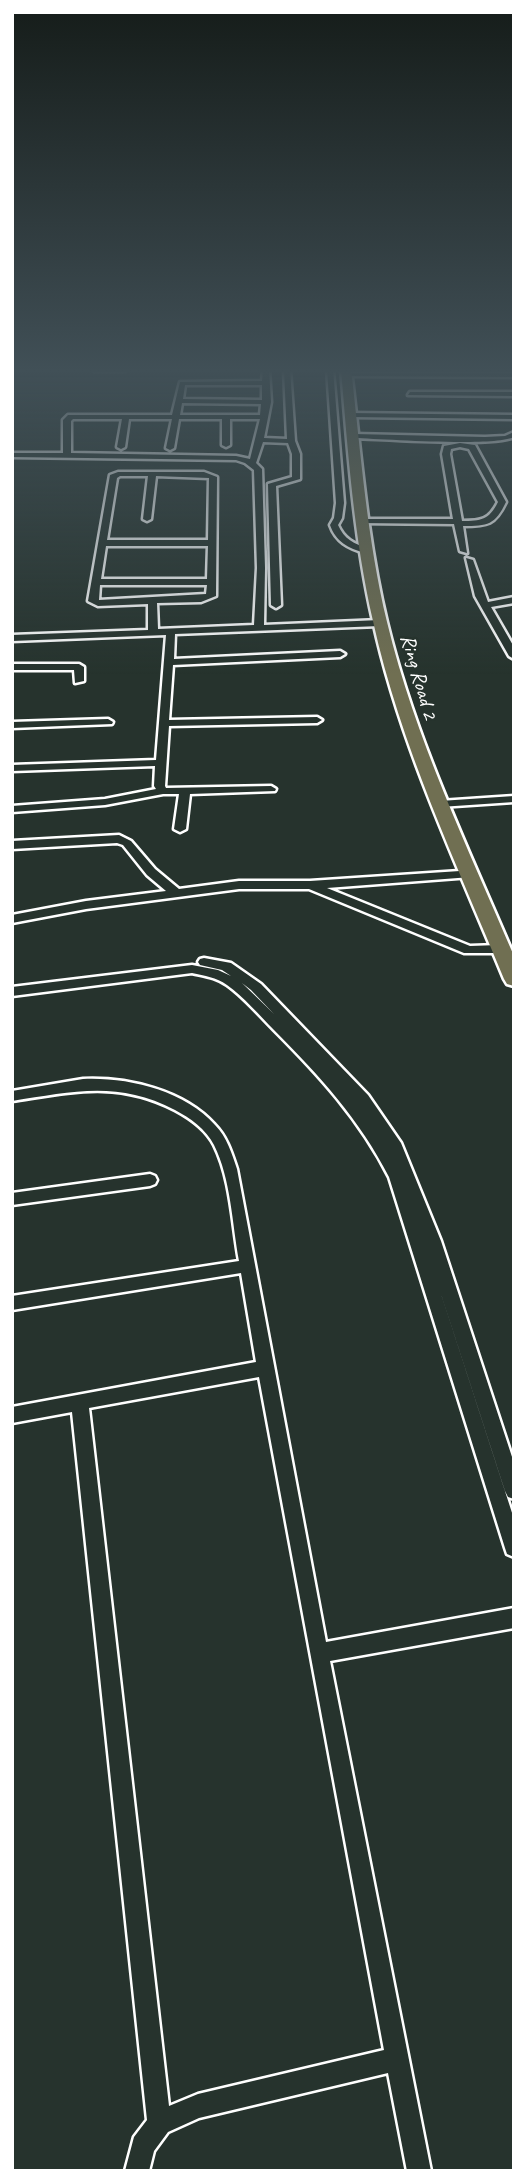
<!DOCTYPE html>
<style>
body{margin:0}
#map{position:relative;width:526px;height:2183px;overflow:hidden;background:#26332d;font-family:Caveat,sans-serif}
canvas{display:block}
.frame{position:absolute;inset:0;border:14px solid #fff;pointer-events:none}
</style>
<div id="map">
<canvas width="526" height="2183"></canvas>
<div class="frame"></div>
</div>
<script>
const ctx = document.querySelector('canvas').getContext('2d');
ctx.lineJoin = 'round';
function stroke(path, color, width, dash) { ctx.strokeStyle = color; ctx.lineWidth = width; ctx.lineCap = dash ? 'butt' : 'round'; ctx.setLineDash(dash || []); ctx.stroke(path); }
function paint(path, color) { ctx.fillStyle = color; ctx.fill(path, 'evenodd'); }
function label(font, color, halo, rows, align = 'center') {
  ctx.font = font + ' Caveat,sans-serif'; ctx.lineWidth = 5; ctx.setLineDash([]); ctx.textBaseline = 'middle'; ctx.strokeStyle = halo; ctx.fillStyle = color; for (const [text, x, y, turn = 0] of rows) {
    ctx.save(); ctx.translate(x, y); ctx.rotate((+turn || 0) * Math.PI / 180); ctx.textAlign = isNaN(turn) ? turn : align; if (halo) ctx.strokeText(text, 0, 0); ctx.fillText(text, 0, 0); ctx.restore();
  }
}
const minor = new Path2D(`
 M91 369H128L125 371H94Z
 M263 369H269L271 402 264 438 287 439 284 369H290L295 441 300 454V479L276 486 281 605 276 608 271 605 268 484 292 477V454L288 443 263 442 256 463 262 469 265 568 264 625 380 620 385 623 380 626 175 634 174 659 340 651 345 654 340 657 173 665 169 720 317 717 322 720 317 723 169 726 165 786 166 788 271 786 276 789 275 791 190 794 186 829 180 832 174 829 179 794H163L105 805 12 812V806L105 799 156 789 154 786 155 766 12 771V765L156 760 166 635 12 641V635L148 630V604L98 606 88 601 110 475 118 472H204L217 477 216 596 201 602 157 603 158 629 254 625 257 568 254 470 245 463 236 460 12 457V453H63V420L68 415H172L180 382 262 381ZM185 385H262V400L183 399ZM182 403 261 404 260 415H180ZM73 419H122L117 447 121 449 125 447 129 419H172L166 448 170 450 174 448 179 419H222V445L226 447 230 445V419H260L250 459 236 456 71 453V421ZM120 476H148L143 519 147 521 151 519 156 476 209 478 208 540H107L117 478ZM106 546H208L207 579H101ZM100 585H207L206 594 99 600Z
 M327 369H333L344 503 342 518 338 525C344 539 354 544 368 548V552L365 553C348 548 336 542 330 525L334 518 336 503Z
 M347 373H514V377L345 376Z
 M410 392H514V396L408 395Z
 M349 413 514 415V419L352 417H349Z
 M514 432V437C493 447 384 439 354 438L350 436 354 434 485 437 505 436Z
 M460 443 475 445 506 502C495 525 488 526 463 526L467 553 460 551 454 524 360 523 359 521 363 519H453L442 454 444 446ZM460 447 469 449 498 502C489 520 481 521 462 521L450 454 451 449Z
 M466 558 473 560 488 602 514 597V603L491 607 514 647V659L509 656 475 596Z
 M12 664H79L84 667V681L75 683 74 670H12Z
 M108 719 113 722 112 724 12 728V722Z
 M514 796V802L440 807 434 804 440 801Z
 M119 835 131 841 155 869 179 889 239 881H310L475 870 477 873 471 877 327 888 470 946 499 945 505 949 499 953H464L309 889H239L86 909 12 923V915L86 901 166 891 147 875 123 845 117 843 12 849V841Z
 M204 958 231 963 261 984 368 1095 401 1143 441 1241 514 1463V1499L508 1497 505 1491 418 1223 514 1519V1557L507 1554 505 1548 389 1177C360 1120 319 1075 274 1030 259 1015 244 997 227 985 216 977 205 976 192 973L12 996V987L192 965 218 970 231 976 222 970 200 965 198 962 200 959ZM242 983 251 990 274 1014Z
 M83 1079C127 1077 184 1090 215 1125 227 1137 232 1154 237 1169L326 1642 514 1608V1628L330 1661 431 2171H407L388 2073 199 2118 168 2132 154 2151 149 2171H125L134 2137 147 2120 72 1412 12 1423V1407L256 1362 241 1273 12 1310V1296L239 1261C232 1223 231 1179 214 1145 206 1129 190 1118 175 1110 117 1080 72 1092 12 1101V1091ZM259 1377 384 2050 198 2094 169 2106 89 1408Z
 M150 1174 155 1176 157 1180 155 1184 150 1186 12 1205V1193Z`);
const primary = new Path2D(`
 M341 369H351C361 454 367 539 387 622 415 738 467 846 514 956V986L507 984 504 979C456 862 400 745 373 621 354 538 348 453 341 369Z`);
stroke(minor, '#fff', 5);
stroke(primary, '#fff', 5);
paint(minor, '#26332d');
paint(primary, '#706f52');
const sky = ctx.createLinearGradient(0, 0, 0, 675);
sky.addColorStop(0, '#151c19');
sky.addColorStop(0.55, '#415057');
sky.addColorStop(1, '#41505700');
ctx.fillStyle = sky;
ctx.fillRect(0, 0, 526, 675);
label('21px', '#fff', '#26332d', [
 ["Ring Road 2",418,677,74]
]);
</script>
